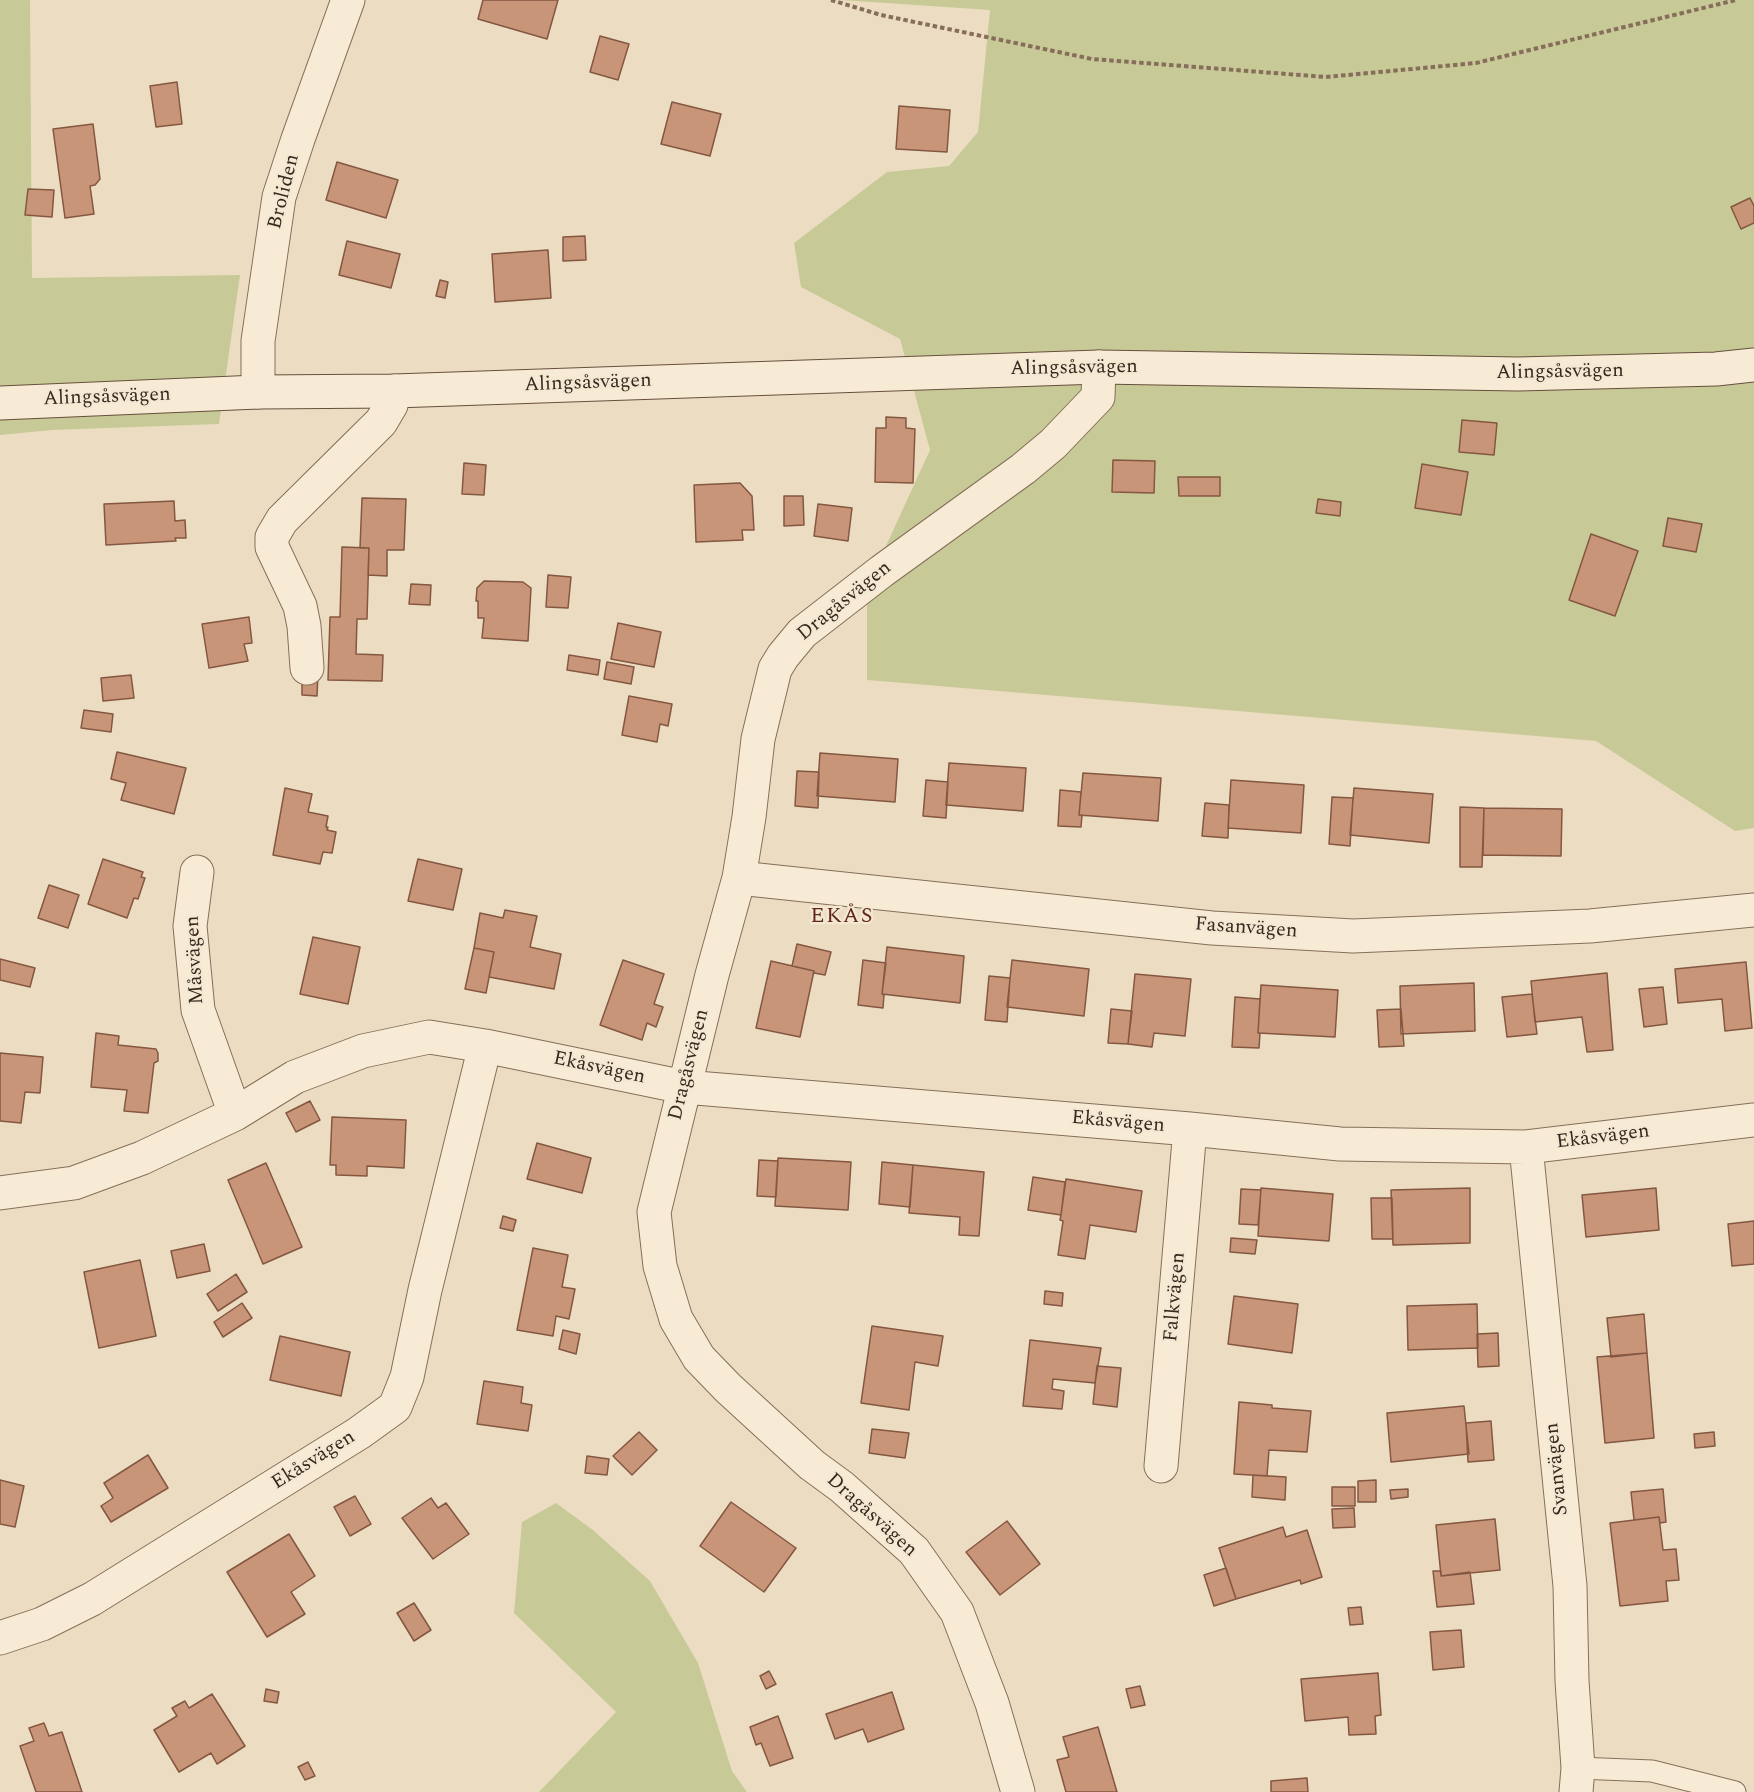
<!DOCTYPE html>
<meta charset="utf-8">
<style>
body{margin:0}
canvas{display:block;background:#ecddc2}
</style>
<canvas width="1754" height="1792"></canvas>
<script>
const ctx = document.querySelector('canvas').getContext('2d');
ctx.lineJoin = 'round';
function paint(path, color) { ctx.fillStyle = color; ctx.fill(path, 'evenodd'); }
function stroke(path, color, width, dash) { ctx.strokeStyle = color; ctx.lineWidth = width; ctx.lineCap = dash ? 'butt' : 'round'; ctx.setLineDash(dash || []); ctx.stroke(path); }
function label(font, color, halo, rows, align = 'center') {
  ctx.font = font + ' Spectral,serif'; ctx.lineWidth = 4.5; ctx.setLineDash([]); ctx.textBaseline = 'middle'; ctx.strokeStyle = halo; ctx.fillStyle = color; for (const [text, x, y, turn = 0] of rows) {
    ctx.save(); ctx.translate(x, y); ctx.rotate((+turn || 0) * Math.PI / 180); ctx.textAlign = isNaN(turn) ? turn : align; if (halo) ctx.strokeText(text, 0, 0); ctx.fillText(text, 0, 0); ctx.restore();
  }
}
paint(new Path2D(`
 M0 0H30L32 278 240 275 219 424 52 430 0 435Z
 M841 0H1754V828L1735 831 1596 741 867 680V568L885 548 930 450 900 339 801 287 794 243 887 172 949 166 978 132 990 10Z
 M556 1503 593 1530 650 1581 698 1663 732 1771 747 1792H539L616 1712 514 1613 522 1522Z`), '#c7ca97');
const building = new Path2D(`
 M483 0H558L547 39 478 19Z
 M600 36 629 44 618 80 590 72Z
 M177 82 182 124 156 127 150 86Z
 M672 102 721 114 710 156 661 144Z
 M899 106 950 110 947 152 896 149Z
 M93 124 100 179 95 185 90 186 94 214 65 218 53 129Z
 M337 162 398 180 386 218 326 200Z
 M28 189 54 190 52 217 25 215Z
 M1750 198 1754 206V223L1741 229 1731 207Z
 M585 236 586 260 563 261V237Z
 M347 241 400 254 391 288 339 275Z
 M548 250 551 298 495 302 492 254Z
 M440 280 448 282 445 298 436 296Z
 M886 417 906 418V428L915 429 913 483 875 482 876 428H886Z
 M1462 420 1497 423 1494 455 1459 452Z
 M1113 460 1155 461 1154 493 1112 492Z
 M464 463 486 465 484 495 462 494Z
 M1422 464 1468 472 1461 515 1415 508Z
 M1178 477H1220V496H1179Z
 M740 483 752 496 754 530H742L743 540 696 542 694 485Z
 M784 496H803L804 525 784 526Z
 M362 498 406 499 404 550H387V576L368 575 369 548H360Z
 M1318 499 1341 502 1340 516 1316 513Z
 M174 501 175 521 185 520 186 538H175L176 541 106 545 104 504Z
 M818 504 852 508 848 541 814 536Z
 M1668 518 1702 524 1696 552 1663 546Z
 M1591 534 1638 551 1615 616 1569 600Z
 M342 547 369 548 367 619H357L356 654 383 655 382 681 328 680 330 617H340Z
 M548 575 571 577 568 608 546 607Z
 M484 581 523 582 531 588 528 641 482 638 484 618H478V601H476L477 588Z
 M411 584 431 585 430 605 409 604Z
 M249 617 252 643 244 644 248 661 209 668 202 624Z
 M618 623 661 632 654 667 611 659Z
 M569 655 600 660 598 675 567 670Z
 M607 662 634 667 631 684 604 679Z
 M302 672 318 673 317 696 302 695Z
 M131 675 134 698 103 701 101 678Z
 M629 696 672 704 668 726 660 724 657 742 622 735Z
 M84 710 113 714 111 732 81 728Z
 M117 752 186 768 174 814 121 800 126 783 111 779Z
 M820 753 898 759 895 802 817 796Z
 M949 763 1026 768 1023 811 946 805Z
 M797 771 819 772 818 808 795 806Z
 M1083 773 1161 778 1158 821 1079 815Z
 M926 780 948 782 946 818 923 816Z
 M1231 780 1304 785 1301 833 1228 828Z
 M285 788 312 794 308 812 328 816 326 827H328L327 830 336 832 332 853 323 852 320 864 273 855Z
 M1354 788 1433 794 1429 843 1350 835Z
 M1060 790 1081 792 1079 815H1082L1081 827 1058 826Z
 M1332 797 1353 798 1350 846 1329 844Z
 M1205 803 1229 805 1228 838 1202 836Z
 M1460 807 1484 808 1482 867H1460Z
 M1484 808 1562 809 1561 856 1483 855Z
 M103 859 143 872 141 877 145 878 138 899 134 898 127 918 88 904Z
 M418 859 462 869 453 910 408 901Z
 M49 885 79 895 68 928 38 918Z
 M505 910 537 916 530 947 561 954 554 989 489 977 494 952 474 948 480 913 503 918Z
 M313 937 360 947 348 1004 300 994Z
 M797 944 831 952 825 975 814 973V971L792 966Z
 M887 947 964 956 960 1003 882 994Z
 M474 948 494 952 486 993 465 989Z
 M0 959 35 968 30 987 0 980Z
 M623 960 664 974 654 1004 663 1007 656 1027 647 1023 642 1040 600 1025Z
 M863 960 886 963 882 994 884 995 883 1008 858 1005Z
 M1012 960 1089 969 1084 1016 1007 1007Z
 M771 961 814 971 800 1037 756 1028Z
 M1746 962 1752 1028 1725 1031 1722 999 1678 1003 1675 969Z
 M1607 973 1613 1050 1587 1052 1582 1017 1535 1022 1531 981Z
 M1135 974 1191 979 1185 1036 1154 1033 1152 1047 1128 1044Z
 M989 976 1010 978 1007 1022 985 1020Z
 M1474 983 1475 1031 1401 1034 1400 986Z
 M1261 985 1338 990 1335 1037 1258 1033Z
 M1663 987 1667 1024 1644 1027 1639 989Z
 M1532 994 1537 1034 1507 1037 1502 997Z
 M1235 997 1260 999 1258 1033H1260L1259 1048 1232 1047Z
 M1111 1009 1132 1011 1128 1044 1108 1043Z
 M1401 1009 1404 1046 1379 1047 1377 1010Z
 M96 1033 119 1036 118 1045 156 1049 158 1053V1061L154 1063 148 1113 124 1111 127 1090 91 1087Z
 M0 1053 43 1057 40 1093 25 1092 21 1123 0 1121Z
 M310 1101 320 1120 296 1132 286 1113Z
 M332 1117 406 1120 404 1168 367 1166V1176L336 1175V1165H330Z
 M537 1143 591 1158 582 1193 527 1179Z
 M778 1158 851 1162 848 1210 775 1206Z
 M759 1160 778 1161 776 1197 757 1196Z
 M882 1162 913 1165 910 1207 879 1204Z
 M266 1163 302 1247 263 1264 228 1180Z
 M913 1165 984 1172 979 1236 959 1235 960 1217 909 1213Z
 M1033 1177 1065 1182 1061 1215 1028 1210Z
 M1066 1179 1142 1191 1136 1232 1090 1225 1085 1259 1058 1255 1063 1221 1060 1220 1061 1215Z
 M1261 1188 1333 1194 1329 1241 1258 1236Z
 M1470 1188V1243L1393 1245 1391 1190Z
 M1656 1188 1659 1230 1586 1237 1582 1195Z
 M1241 1189 1261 1190 1258 1225 1239 1224Z
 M1371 1198H1392L1393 1239H1372Z
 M503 1216 516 1220 513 1231 500 1228Z
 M1754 1221V1264L1732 1266 1728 1224Z
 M1231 1238 1257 1240 1255 1254 1230 1252Z
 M204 1244 210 1271 177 1278 171 1251Z
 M533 1248 568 1255 562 1287 575 1289 569 1319 556 1316 553 1336 517 1330Z
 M140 1260 156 1336 99 1348 84 1272Z
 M236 1274 247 1292 218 1311 207 1294Z
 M1045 1291 1063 1293 1062 1306 1044 1304Z
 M1234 1296 1298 1304 1292 1353 1228 1344Z
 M242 1303 252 1318 223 1337 214 1322Z
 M1477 1304 1478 1348 1408 1350 1407 1306Z
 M1644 1314 1647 1353 1611 1357 1607 1318Z
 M872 1326 943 1336 938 1366 915 1362 909 1410 861 1403Z
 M563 1330 580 1334 576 1354 559 1349Z
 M1498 1333 1499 1366 1478 1367 1477 1334Z
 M280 1336 350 1352 341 1396 270 1380Z
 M1030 1340 1101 1348 1095 1383 1053 1379 1052 1389 1064 1391 1062 1409 1023 1406Z
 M1647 1353 1654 1438 1605 1443 1597 1357Z
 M1097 1366 1121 1368 1117 1407 1093 1404Z
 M484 1381 523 1387 521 1403 532 1405 528 1431 477 1424Z
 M1239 1402 1272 1405V1408L1311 1411 1307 1452 1269 1450 1267 1476 1234 1474Z
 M1464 1406 1469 1454 1391 1462 1387 1413Z
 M1491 1421 1494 1460 1468 1462 1466 1423Z
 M872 1429 909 1433 905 1458 869 1453Z
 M639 1432 657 1450 632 1475 613 1456Z
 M1714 1432 1715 1446 1695 1448 1694 1434Z
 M148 1455 168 1488 111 1522 101 1506 113 1498 104 1483Z
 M587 1456 609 1459 607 1475 585 1473Z
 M1253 1475 1286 1477 1285 1500 1252 1497Z
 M0 1480 24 1486 15 1527 0 1524Z
 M1376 1480V1502H1358V1481Z
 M1332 1487H1355V1506H1332Z
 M1408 1489V1497L1391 1499 1390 1490Z
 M1663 1489 1666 1522 1660 1523 1659 1517 1634 1520 1631 1492Z
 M355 1496 371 1524 350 1536 334 1507Z
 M431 1498 438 1508 446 1503 469 1534 433 1559 402 1518Z
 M731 1502 796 1548 764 1592 700 1546Z
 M1354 1508 1355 1527 1333 1528 1332 1509Z
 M1659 1517 1663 1550 1676 1549 1679 1580 1666 1581 1668 1601 1620 1606 1610 1523Z
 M1495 1519 1500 1570 1441 1576 1436 1525Z
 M1007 1521 1040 1564 1000 1595 966 1552Z
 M1283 1527 1286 1537 1307 1530 1322 1577 1301 1584 1300 1580 1236 1599 1219 1548Z
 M289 1534 315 1576 291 1592 305 1614 267 1637 227 1572Z
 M1226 1568 1236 1599 1214 1606 1204 1575Z
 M1433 1571H1441V1576L1470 1572 1474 1604 1437 1607Z
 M414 1603 431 1630 414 1641 397 1613Z
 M1361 1607 1363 1624 1350 1625 1348 1608Z
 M1461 1630 1464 1667 1433 1670 1430 1632Z
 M769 1671 776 1684 766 1689 760 1676Z
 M1378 1673 1381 1715 1375 1716 1376 1734 1349 1735 1348 1717 1305 1721 1301 1679Z
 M1140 1686 1145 1705 1131 1708 1126 1689Z
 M266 1689 279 1692 277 1703 264 1701Z
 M892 1692 904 1729 868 1742 863 1729 835 1739 826 1714Z
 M212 1694 245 1746 217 1764 211 1753 179 1772 154 1730 177 1716 172 1708 185 1701 189 1708Z
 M778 1716 793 1758 770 1766 761 1743 756 1745 750 1727Z
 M44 1723 49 1736 62 1732 82 1792H36L20 1746 34 1741 29 1728Z
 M1098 1727 1117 1792H1066L1057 1760 1069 1757 1063 1737Z
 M308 1762 315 1776 305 1780 298 1767Z
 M1307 1778 1308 1792H1271V1781Z`);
paint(building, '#c99579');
stroke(building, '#845741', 1.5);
const lane = new Path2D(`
 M1578 1768 1652 1771 1735 1792`);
const street = new Path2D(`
 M258 392V341L279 197 298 139 348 0
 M307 668 304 626 300 606 272 547V537L282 520 381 422 391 405 394 391
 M197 872 190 926 198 1010 235 1114
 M739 878 1212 928 1353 936 1590 926 1754 910
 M1526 1147 1570 1586 1572 1681 1578 1768 1576 1792
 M0 1193 74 1183 142 1158 235 1114 295 1077 363 1051 429 1037 485 1046 684 1087 1190 1129 1340 1144 1526 1147 1754 1120
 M1161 1466 1190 1129
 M0 1638 42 1624 92 1599 359 1433 395 1407 407 1377 425 1290 485 1046
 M1018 1792 992 1703 957 1612 914 1551 842 1487 812 1465 728 1388 699 1358 676 1319 660 1266 654 1212 712 975 739 878 749 817 758 739 775 669 783 656 802 633 882 571 1023 469 1053 444 1098 397 1099 367`);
const secondary = new Path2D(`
 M0 403 258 392 394 391 1099 367 1518 374 1716 369 1754 365`);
stroke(lane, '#866e5a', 23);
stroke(street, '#866e5a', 35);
stroke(secondary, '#674f3d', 35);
stroke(new Path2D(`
 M831 0 881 15 1092 59 1326 77 1476 63 1736 0`), '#866e5a', 4, [4.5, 3]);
stroke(lane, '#f7ebd5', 21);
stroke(street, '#f7ebd5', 33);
stroke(secondary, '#f7ebd5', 33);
label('20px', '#36281e', '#f4e8d2', [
 ["Broliden",285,192,-76],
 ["Alingsåsvägen",1074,369,-1],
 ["Alingsåsvägen",1560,373,-1],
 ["Alingsåsvägen",588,384,-2],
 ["Alingsåsvägen",107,398,-2],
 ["Dragåsvägen",845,602,-39],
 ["Fasanvägen",1246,929,4],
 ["Måsvägen",196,960,-93],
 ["Dragåsvägen",690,1065,-76],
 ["Ekåsvägen",599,1069,12],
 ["Ekåsvägen",1118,1123,5],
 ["Ekåsvägen",1603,1138,-7],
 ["Falkvägen",1176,1297,-85],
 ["Ekåsvägen",314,1461,-32],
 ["Svanvägen",1558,1469,-96],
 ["Dragåsvägen",871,1516,42]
]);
ctx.letterSpacing = '1.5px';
label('22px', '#61281f', '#f4e8d2', [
 ["EKÅS",842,918]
]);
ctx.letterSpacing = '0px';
</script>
